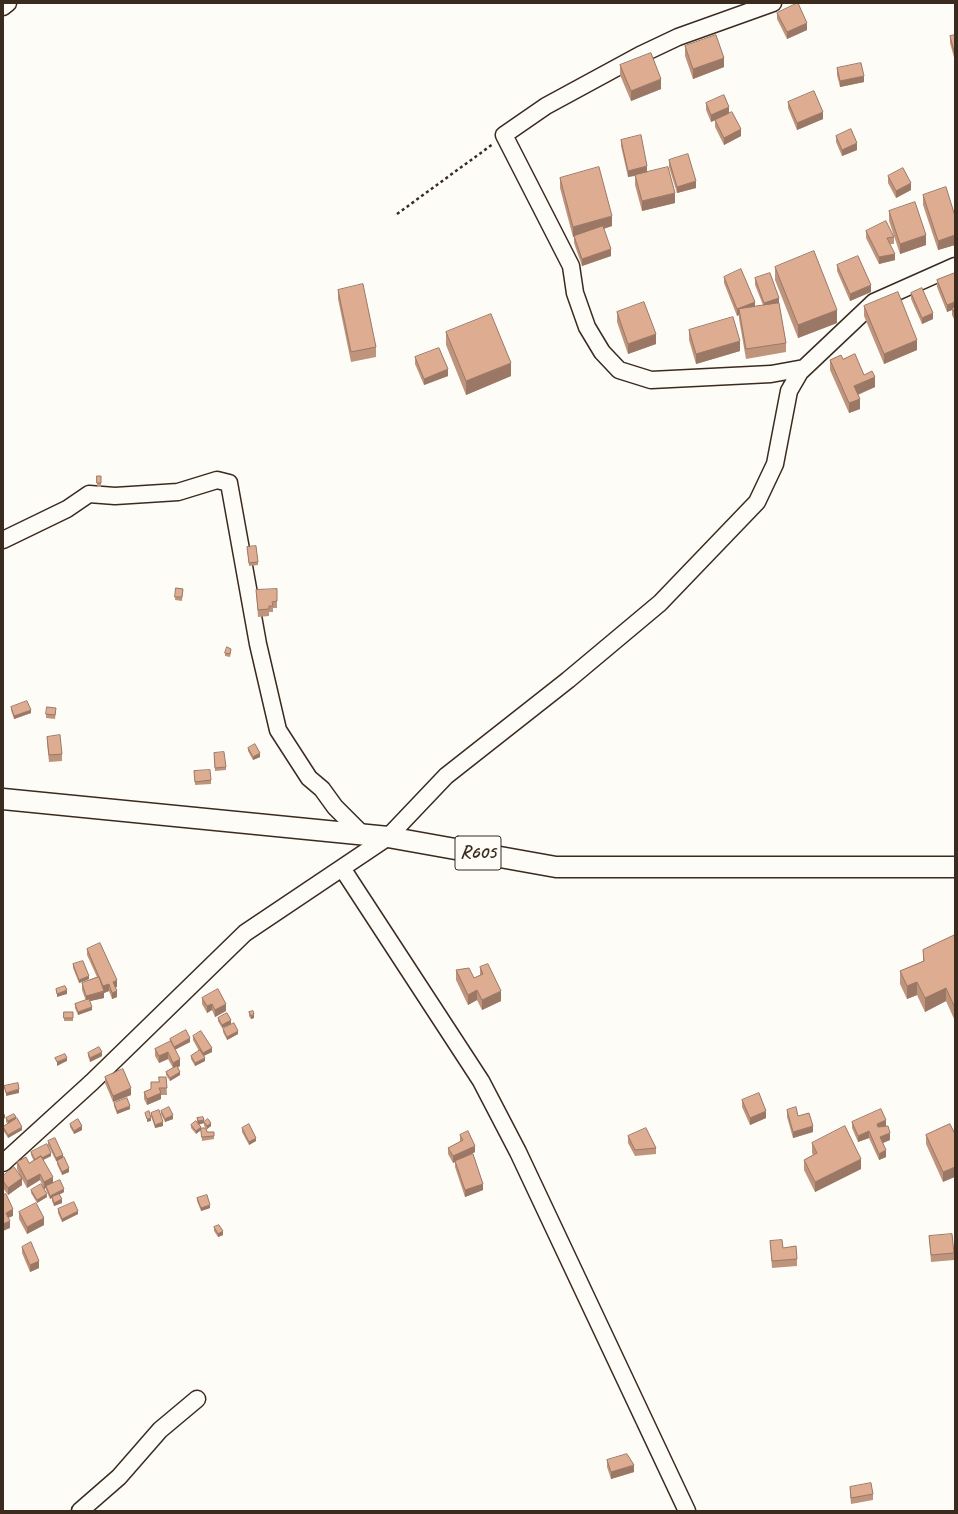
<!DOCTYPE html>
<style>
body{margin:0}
#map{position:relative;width:958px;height:1514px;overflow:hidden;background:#fdfcf7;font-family:Caveat,sans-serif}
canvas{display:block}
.frame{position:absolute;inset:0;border:4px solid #3b2a1e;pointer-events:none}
</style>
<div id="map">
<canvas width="958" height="1514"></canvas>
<div class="frame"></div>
</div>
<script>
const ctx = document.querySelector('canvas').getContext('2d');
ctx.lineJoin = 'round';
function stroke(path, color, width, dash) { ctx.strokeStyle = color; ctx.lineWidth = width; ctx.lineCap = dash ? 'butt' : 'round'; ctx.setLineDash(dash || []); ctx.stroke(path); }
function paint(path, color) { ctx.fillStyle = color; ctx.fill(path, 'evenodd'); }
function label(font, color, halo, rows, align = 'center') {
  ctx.font = font + ' Caveat,sans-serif'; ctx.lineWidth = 4; ctx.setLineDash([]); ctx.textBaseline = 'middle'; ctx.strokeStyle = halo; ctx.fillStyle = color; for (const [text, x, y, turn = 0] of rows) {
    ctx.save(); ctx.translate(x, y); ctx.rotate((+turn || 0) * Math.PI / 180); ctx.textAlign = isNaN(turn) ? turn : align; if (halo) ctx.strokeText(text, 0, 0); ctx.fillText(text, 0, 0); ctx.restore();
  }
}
const minor = new Path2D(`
 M773 3 678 37 640 55 546 106 504 135 571 266 575 293 587 327 602 352 619 370 651 380 771 374 804 368
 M3 7 8 3
 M3 540 67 509 89 494 115 496 178 492 217 480 229 483 258 644 278 730 309 778 322 789 335 807 362 834
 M342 868 481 1081 518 1152 687 1511
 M3 1163 92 1082 245 933 388 837 446 776 568 680 660 603 757 502 775 464 789 391 800 372 874 302 955 266
 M80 1511 119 1477 160 1430 197 1399`);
const major = new Path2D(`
 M3 799 388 837 556 867H955`);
stroke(minor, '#3b2a1e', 19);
stroke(major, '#3b2a1e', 23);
stroke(new Path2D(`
 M397 214 493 144`), '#3b2a1e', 2.5, [3, 3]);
stroke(minor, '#fdfcf7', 16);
stroke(major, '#fdfcf7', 20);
paint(new Path2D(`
 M777 13 807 30 787 39 777 19Z
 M955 35V61L950 43V36Z
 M685 46 724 67 693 79 685 56Z
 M620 65 661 89 631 101 620 75Z
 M837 68 864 82 840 87 837 75Z
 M788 102 823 119 797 130 788 108Z
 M706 103 729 113 741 136 724 145 715 127V120L711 122 706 110Z
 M836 136 857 150 842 156 836 142Z
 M621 140 647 172 675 203 642 211 635 185V176L628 177 621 146Z
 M669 160 696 188 677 193 669 167Z
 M888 176 911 190 896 198 888 183Z
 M560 178 612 226 604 229 611 256 582 266 574 243V237H573L560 188Z
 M923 195 955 216V245L938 250 923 205Z
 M889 211 926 245 900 254 889 221Z
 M866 231 894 237V244H890L895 260 879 264 866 238Z
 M837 265 871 292 850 301 837 271Z
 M775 267 837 323 798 338 775 280Z
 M955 273V321L952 315V310L947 312 937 287V280Z
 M724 277 755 307 763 305 755 285V278L779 303 786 343V352L746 359 739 319V315L737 316 724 283Z
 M338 290 376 347V357L351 362 338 299Z
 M911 293 933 319 922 324 911 299Z
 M864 306 917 350 884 364 864 316Z
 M617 312 656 344 628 354 617 322Z
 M689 330 740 351 696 364 689 340Z
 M446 332 511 376 466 395 446 345Z
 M415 357 448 376 424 385 415 364Z
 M843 359 864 375 875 387 858 395 860 409 849 413 830 370V360Z
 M97 476H101V487H97Z
 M247 547 258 562V565L249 566Z
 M176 588 183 589 182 601 175 600Z
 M256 590 277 601V608H273V612H269V616L258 617Z
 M231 652 230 657 225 656V653Z
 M11 707 31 713 14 719 11 710Z
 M56 711 55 719 46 718V714Z
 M47 737 62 754V761L49 762 47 743Z
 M248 748 260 757 253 760 248 751Z
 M214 757 226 767V770L215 771Z
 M194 771 211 780V784L195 785Z
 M955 935V1021L946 1001 925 1012 917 995 907 999 900 984V971L923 961V950Z
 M87 949 117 987H115L117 997 112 999 109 991 104 993V998L90 1001 92 1010 78 1015 75 1008V1004L86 1001 82 990V983L97 977 87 955Z
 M73 964 89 979 79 983 73 968Z
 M480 967 501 1001 482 1010 477 1000 468 1005 456 980V970L474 978 480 975Z
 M202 998 226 1011 215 1017 212 1010 207 1013 202 1004Z
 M64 1012H73V1021H64Z
 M249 1012 254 1018 251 1019 249 1016Z
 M218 1018 231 1024 222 1028 218 1021Z
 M223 1029 238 1034 227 1040 223 1032Z
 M193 1036 212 1052 204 1056 205 1061 195 1066 191 1059V1056L199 1051 193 1040Z
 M170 1039 190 1042 175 1050 180 1066 178 1067 180 1075 170 1081 166 1075V1072L173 1068 168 1059 159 1063 155 1056V1049L170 1042Z
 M88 1053 102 1056 90 1062 88 1056Z
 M105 1077 131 1095 113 1102 105 1083Z
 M166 1077 167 1095H161V1099L147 1105 144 1099V1092L151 1089 159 1082Z
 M742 1100 766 1118 750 1125 742 1107Z
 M114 1103 130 1109 117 1114 114 1106Z
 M787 1110 813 1132 793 1138 787 1117Z
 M161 1111 173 1119 165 1122 161 1114Z
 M151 1113 163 1126 155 1128 151 1116Z
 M6 1118 16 1119 22 1130 8 1138 3 1130V1127L8 1124 6 1122Z
 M197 1118 204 1123 199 1124 201 1128H206L204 1126V1122L211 1126 207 1129 206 1128 207 1132 214 1136V1139L202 1141 201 1130 196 1134 191 1128V1125L197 1122Z
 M852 1122 886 1126 890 1140 883 1143 886 1157 879 1160 869 1138 858 1142 852 1128Z
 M70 1124 82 1130 74 1134 70 1127Z
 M950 1124 943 1182 926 1144V1135Z
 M242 1128 256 1141 249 1145 242 1132Z
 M460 1135 475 1152 465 1157 483 1190 465 1197 455 1167V1162L453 1163 448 1154V1148L460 1142Z
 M628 1136 656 1148V1154L635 1156 628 1143Z
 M48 1141 63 1158 69 1172 62 1175 57 1164V1161H56L48 1145Z
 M812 1143 861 1169 815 1192 804 1170V1160L813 1155 812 1153Z
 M31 1152 51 1156 43 1160 53 1183 64 1192 59 1195 62 1203 54 1206 52 1201V1198L50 1199 46 1190V1188L44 1189 40 1180 27 1188 22 1179V1185L8 1195 3 1188V1176L20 1175 17 1169V1162L29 1163 34 1161 31 1155Z
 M31 1190 47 1197 37 1203 31 1193Z
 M197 1198 210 1208 201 1211 197 1201Z
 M58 1209 78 1214 62 1222 58 1213Z
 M19 1212 44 1225 27 1234 19 1219Z
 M214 1227 223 1235 218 1237 214 1231Z
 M929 1236 954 1253V1260L931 1262Z
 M770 1241 783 1248 797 1259V1266L772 1268Z
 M22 1247 39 1268 30 1272 22 1253Z
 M607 1460 634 1472 611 1479 607 1467Z
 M850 1487 873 1494V1500L851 1504 850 1494Z`), '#bf947d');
paint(new Path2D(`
 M807 23V30L787 39V32Z
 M724 58V67L693 79V69Z
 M864 76V82L840 87V81Z
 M661 79V89L631 101V91Z
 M729 107V114L711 122V115Z
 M823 112V119L797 130V123Z
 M741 129V136L724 145V138Z
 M857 143V150L842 156V150Z
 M647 166V173L628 177V171Z
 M696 181V188L677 193V187Z
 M911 183V190L896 198V191Z
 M675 193V203L642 211V201Z
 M612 216V226L573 237V227Z
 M926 235V245L900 254V244Z
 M955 235V245L938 250V241Z
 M611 249V256L582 266V259Z
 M895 254V260L879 264V257Z
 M871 285V292L850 301V294Z
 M779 298V305L764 310V303Z
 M755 302V309H739V315L737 316V309Z
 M955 302V309L952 308V310L947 312V305Z
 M837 310V323L798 338V325Z
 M933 313V319L922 324V318Z
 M656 334V344L628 354V344Z
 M917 340V350L884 364V354Z
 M740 341V351L696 364V354Z
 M511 363V376L466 395V381Z
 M448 369V376L424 385V379Z
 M875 377V387L854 396V386Z
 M860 399V409L849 413V403Z
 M31 710V713L14 719V716Z
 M260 753V757L253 760V757Z
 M89 976V979L79 983V980Z
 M117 980V987L113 988V982Z
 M917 982V995L907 999V986Z
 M109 984V991L104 993V998L86 1002V996L103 992V986Z
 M946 988V1001L925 1012V998Z
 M67 990V994L57 997V994Z
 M477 990V1000L468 1005V995Z
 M117 991V997L112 999V993Z
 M501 991V1001L482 1010V1000Z
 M212 1004V1010L207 1013V1006Z
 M226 1004V1011L215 1017V1010Z
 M92 1007V1010L78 1015V1012Z
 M254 1014V1018L251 1019V1016Z
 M231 1020V1024L222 1028V1025Z
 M238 1031V1034L227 1040V1037Z
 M190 1038V1042L174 1050V1047Z
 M212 1048V1052L203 1056V1053Z
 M102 1052V1056L90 1062V1058Z
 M168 1052V1059L159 1063V1056Z
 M67 1058V1061L57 1066V1062Z
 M205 1058V1061L195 1066V1063Z
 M180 1059V1066L173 1070V1063Z
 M180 1072V1075L170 1081V1078Z
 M131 1088V1095L113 1102V1096Z
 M19 1089V1093L6 1096V1093Z
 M161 1093V1099L147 1105V1099Z
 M130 1106V1109L117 1114V1111Z
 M766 1111V1118L750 1125V1118Z
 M5 1114V1118L3 1119V1115Z
 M173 1115V1119L165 1122V1119Z
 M16 1117V1120L8 1125V1121Z
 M151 1118V1121L147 1122V1119Z
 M204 1120V1123L198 1125V1121Z
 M886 1120V1127L877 1130V1124Z
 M163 1122V1126L155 1128V1125Z
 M211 1123V1126L207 1129V1126Z
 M82 1126V1130L74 1134V1131Z
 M813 1126V1132L793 1138V1132Z
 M22 1127V1130L8 1138V1135Z
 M201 1127V1130L196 1134V1131Z
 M869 1131V1138L858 1142V1136Z
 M890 1133V1140L880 1144V1137Z
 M256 1138V1141L249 1145V1142Z
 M475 1146V1152L455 1162V1161V1162L453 1163V1156Z
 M886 1150V1157L879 1160V1154Z
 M51 1153V1156L35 1164V1161Z
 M63 1155V1158L56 1161V1158Z
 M861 1159V1169L815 1192V1182Z
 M955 1167V1177L943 1182V1172Z
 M69 1168V1172L62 1175V1172Z
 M40 1174V1180L27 1188V1181Z
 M53 1177V1184L46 1186V1188L44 1189V1182Z
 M22 1178V1185L8 1195V1188Z
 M483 1184V1190L465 1197V1190Z
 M64 1189V1192L50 1199V1196Z
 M47 1194V1197L37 1203V1200Z
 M62 1199V1203L54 1206V1203Z
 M210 1205V1208L201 1211V1208Z
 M13 1209V1216L6 1219V1213Z
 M78 1211V1214L62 1222V1219Z
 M44 1218V1225L27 1234V1227Z
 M10 1221V1228L3 1231V1224Z
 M223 1231V1235L218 1237V1234Z
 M39 1261V1268L30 1272V1265Z
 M634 1465V1472L611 1479V1472Z`), '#9b7866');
const building = new Path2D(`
 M798 3 807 23 787 32 777 13Z
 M716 35 724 58 693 69 685 46Z
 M955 35V55L950 36Z
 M651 53 661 79 631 91 620 65Z
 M861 63 864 76 840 81 837 68Z
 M814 91 823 112 797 123 788 102Z
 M724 95 729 107 711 115 706 103Z
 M732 112 741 129 724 138 715 120Z
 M851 129 857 143 842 150 836 136Z
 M641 135 647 166 628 171 621 140Z
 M688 154 696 181 677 187 669 160Z
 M599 167 612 216 573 227 560 178Z
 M668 167 675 193 642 201 635 175Z
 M903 168 911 183 896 191 888 176Z
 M946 187 955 216V235L938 241 923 195Z
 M915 202 926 235 900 244 889 211Z
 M886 221 894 237 887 238 895 254 879 257 866 231Z
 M603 226 611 249 582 259 574 236Z
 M814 251 837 310 798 325 775 267Z
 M858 256 871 285 850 294 837 265Z
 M741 269 755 302 737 309 724 277Z
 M770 273 779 298 764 303 755 278Z
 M955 273V302L947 305 937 280Z
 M363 284 376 347 351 352 338 290Z
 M922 288 933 313 922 318 911 293Z
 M898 292 917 340 884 354 864 306Z
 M644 302 656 334 628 344 617 312Z
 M779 303 786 343 746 349 739 309Z
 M955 307V314L952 308Z
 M491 314 511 363 466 381 446 332Z
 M733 317 740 341 696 354 689 330Z
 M439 348 448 369 424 379 415 357Z
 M855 354 864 375 872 371 875 377 854 386 860 399 849 403 830 360 841 355 843 359Z
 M97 476H101V483H97Z
 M256 546 258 562 249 563 247 547Z
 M176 588 183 589 182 597H175Z
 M277 589V601L272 602 273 606H269V609L258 610 256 590Z
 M227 647 231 649 230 654 225 653Z
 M27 701 31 710 14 716 11 707Z
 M47 707 56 708 55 715 46 714Z
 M60 735 62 754 49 755 47 737Z
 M255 744 260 753 253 757 248 748Z
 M224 752 226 767 215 768 214 753Z
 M210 770 211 780 195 782 194 771Z
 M955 935V1008L946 988 925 998 917 982 907 986 900 971 924 961 923 950Z
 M100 943 117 980 113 982 117 991 112 993 109 984 103 986 87 949Z
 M83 961 89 976 79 980 73 964Z
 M488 964 501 991 482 1000 477 990 468 995 456 970 469 968 474 978 483 974 480 967Z
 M99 977 104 991 86 996 82 983Z
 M65 986 67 990 57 994 56 989Z
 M218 989 226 1004 215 1010 212 1004 207 1006 202 998Z
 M89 999 92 1007 78 1012 75 1004Z
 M253 1011 254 1014 251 1016 249 1012Z
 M64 1012H73V1018H64Z
 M227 1013 231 1020 222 1025 218 1018Z
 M234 1023 238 1031 227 1037 223 1029Z
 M186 1030 190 1038 174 1047 170 1039Z
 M201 1031 212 1048 203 1053 193 1036Z
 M171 1041 180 1059 173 1063 168 1052 159 1056 155 1049Z
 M99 1047 102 1052 90 1058 88 1053Z
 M200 1050 205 1058 195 1063 191 1056Z
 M65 1054 67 1058 57 1062 55 1058Z
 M177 1066 180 1072 170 1078 166 1072Z
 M123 1069 131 1088 113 1096 105 1077Z
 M159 1077H166L167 1088H159L161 1093 147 1099 144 1092 151 1089V1082H159Z
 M18 1083 19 1089 6 1093 4 1086Z
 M759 1093 766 1111 750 1118 742 1100Z
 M127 1098 130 1106 117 1111 114 1103Z
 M169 1107 173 1115 165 1119 161 1111Z
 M796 1107 798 1116 809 1113 813 1126 793 1132 787 1110Z
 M881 1109 886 1120 877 1124 878 1127 888 1126 890 1133 880 1137 886 1150 879 1154 869 1131 858 1136 852 1122Z
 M159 1110 163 1122 155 1125 151 1113Z
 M149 1111 151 1118 147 1119 145 1113Z
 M14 1114 16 1117 8 1121 6 1118Z
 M203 1117 204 1120 198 1121 197 1118Z
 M17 1118 22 1127 8 1135 3 1127Z
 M78 1119 82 1126 74 1131 70 1124Z
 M208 1119 211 1123 207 1126 204 1122Z
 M196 1121 201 1127 196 1131 191 1125Z
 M249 1124 256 1138 249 1142 242 1128Z
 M950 1124 955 1134V1167L943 1172 926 1135Z
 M845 1126 861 1159 815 1182 804 1160 817 1153 812 1143Z
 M201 1128H206L207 1132H214V1136L202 1137Z
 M646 1128 656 1148 635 1150 628 1136Z
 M468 1131 475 1146 453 1156 448 1148 463 1140 460 1135Z
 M55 1138 63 1155 56 1158 48 1141Z
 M47 1144 51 1153 42 1158 41 1156 35 1160 31 1152Z
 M473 1154 483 1184 465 1190 455 1161Z
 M41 1156 53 1177 44 1182 40 1174 27 1181 17 1162 26 1157 29 1163Z
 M64 1157 69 1168 62 1172 57 1161Z
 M14 1167 22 1178 8 1188 3 1181V1176Z
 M60 1180 64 1189 50 1196 46 1186Z
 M41 1184 47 1194 37 1200 31 1190Z
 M6 1194 13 1209 6 1213 10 1221 3 1224V1195Z
 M59 1194 62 1199 54 1203 52 1197Z
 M207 1195 210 1205 201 1208 197 1198Z
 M74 1202 78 1211 62 1219 58 1209Z
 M36 1203 44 1218 27 1227 19 1212Z
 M219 1225 223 1231 218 1234 214 1227Z
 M952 1234 954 1253 931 1255 929 1236Z
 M782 1240 783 1248 796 1246 797 1259 772 1261 770 1241Z
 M31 1242 39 1261 30 1265 22 1247Z
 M627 1454 634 1465 611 1472 607 1460Z
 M871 1483 873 1494 851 1498 850 1487Z`);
paint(building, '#deac91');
stroke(building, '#9b7866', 1);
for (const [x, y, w] of [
 [478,853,46]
]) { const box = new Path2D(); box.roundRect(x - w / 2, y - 17, w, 34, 3); ctx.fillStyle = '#fdfcf7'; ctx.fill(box); stroke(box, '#3b2a1e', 1); }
label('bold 19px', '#3b2a1e', null, [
 ["R605",478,853]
]);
</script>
